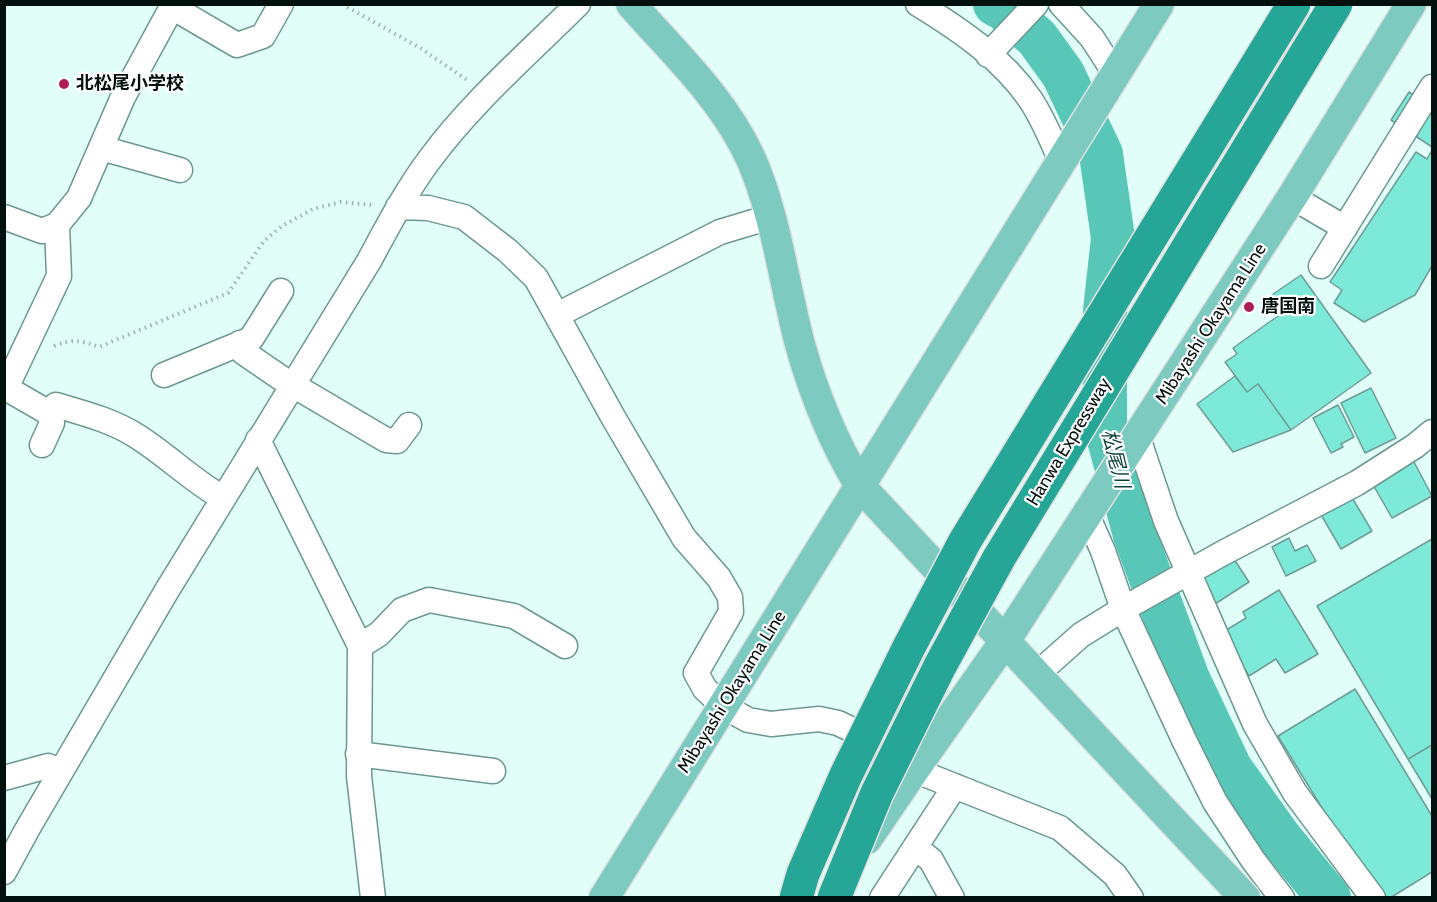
<!DOCTYPE html>
<meta charset="utf-8">
<style>
body{margin:0}
#map{position:relative;width:1437px;height:902px;overflow:hidden;background:#e2fef8;font-family:Cabin,sans-serif}
canvas{display:block}
.frame{position:absolute;inset:0;border:6px solid #02110e;pointer-events:none}
</style>
<div id="map">
<canvas width="1437" height="902"></canvas>
<div class="frame"></div>
</div>
<script>
const ctx = document.querySelector('canvas').getContext('2d');
ctx.lineJoin = 'round';
function stroke(path, color, width, dash) { ctx.strokeStyle = color; ctx.lineWidth = width; ctx.lineCap = dash ? 'butt' : 'round'; ctx.setLineDash(dash || []); ctx.stroke(path); }
function paint(path, color) { ctx.fillStyle = color; ctx.fill(path, 'evenodd'); }
function label(font, color, halo, rows, align = 'center') {
  ctx.font = font + ' Cabin,"Noto Sans JP",sans-serif'; ctx.lineWidth = 4.5; ctx.setLineDash([]); ctx.textBaseline = 'middle'; ctx.strokeStyle = halo; ctx.fillStyle = color; for (const [text, x, y, turn = 0] of rows) {
    ctx.save(); ctx.translate(x, y); ctx.rotate((+turn || 0) * Math.PI / 180); ctx.textAlign = isNaN(turn) ? turn : align; if (halo) ctx.strokeText(text, 0, 0); ctx.fillText(text, 0, 0); ctx.restore();
  }
}
stroke(new Path2D(`
 M995 4 1004 9 1037 38 1063 74 1101 154 1113 238 1105 311V425L1135 535 1188 679 1230 768 1280 838 1329 898`), '#58c7b7', 44);
const building = new Path2D(`
 M1409 92 1432 107V147L1391 120Z
 M1432 150V266L1415 295 1364 322 1334 303 1342 290 1330 282 1416 152 1427 159Z
 M1301 275 1371 373 1291 430 1258 384 1247 392 1225 362 1237 354 1233 348 1278 316 1266 299Z
 M1235 376 1247 392 1258 384 1291 430 1233 452 1197 404Z
 M1371 388 1396 438 1365 453 1341 403Z
 M1338 405 1354 437 1341 444 1343 447 1331 453 1313 418Z
 M1413 460 1432 496 1392 518 1372 483Z
 M1351 496 1372 531 1341 549 1320 513Z
 M1289 538 1295 551 1307 545 1316 561 1286 576 1272 547Z
 M1432 539V745L1408 759 1317 606Z
 M1232 556 1249 582 1215 604 1198 577Z
 M1279 590 1318 654 1285 673 1276 659 1249 676 1223 632 1246 618 1243 612Z
 M1355 689 1432 816V872L1390 898H1377L1278 736Z
 M1432 745V799L1408 759Z`);
paint(building, '#7de9d9');
stroke(building, '#6f9c95', 1.5);
const minor = new Path2D(`
 M918 4C959 29 1003 59 1030 99 1043 118 1052 141 1061 161
 M1061 4 1092 38 1116 75
 M988 55 1036 4
 M101 148 180 170
 M1292 197 1345 228
 M398 207 428 208 464 217 508 251 536 278 613 417 684 538 719 578 730 597 731 612 696 673 705 689 723 706 748 720 771 724 819 719 838 723 875 741 914 770 1060 828 1115 875 1131 898
 M4 217 42 231 57 225 79 198 123 97 172 7 237 45 263 36 281 4
 M1321 266 1432 87
 M557 315 720 232 770 217
 M240 343 243 352 281 378 386 440 397 441 409 425
 M164 375 251 339 281 291
 M49 413 56 405C83 413 111 420 135 435 166 454 191 480 223 498
 M1138 438 1166 521 1255 724 1295 793 1373 898
 M258 440 360 646 359 776 373 898
 M42 445 52 423 49 413 6 388 59 276 57 225
 M1087 515 1103 551 1123 609 1185 742 1215 802 1253 860 1282 898
 M360 646 379 634 402 610 429 600 514 616 565 646
 M1037 674 1081 635 1123 609 1223 553 1357 483 1415 446 1432 432
 M358 754 493 771
 M4 778 48 766 61 771
 M915 847 931 860 952 898
 M4 872 28 828 166 592 369 261C388 226 406 191 430 159 472 102 528 54 578 4
 M882 898 955 786`);
const major = new Path2D(`
 M631 4C674 53 724 99 751 159 777 218 784 286 801 348 815 397 834 443 860 486L1245 898
 M867 839 914 770 1005 641 1292 197 1411 4
 M604 898 1159 4`);
stroke(minor, '#6c9891', 27);
stroke(major, '#e1e2e2', 33);
stroke(new Path2D(`
 M342 4 422 49 467 80
 M54 346C71 339 81 340 99 347L228 293 264 241 282 226 313 209 341 202 373 205`), '#9ab2ad', 4, [1.5, 4.5]);
stroke(minor, '#fff', 24);
stroke(major, '#7dcac1', 30);
const highwayBridge = new Path2D(`
 M796 898 803 874 846 775 909 647 965 541 1294 4
 M834 898 877 793 940 666 999 558 1336 4`);
stroke(highwayBridge, '#e1e2e2', 36, []);
stroke(highwayBridge, '#26a697', 33);
for (const [x, y, r, color] of [
 [64,84,6,"#ad1e57"],
 [1249,307,6,"#ad1e57"]
]) { const dot = new Path2D(); dot.arc(x, y, r, 0, 2 * Math.PI); ctx.fillStyle = color; ctx.fill(dot); stroke(dot, '#fff', 2); }
label('bold 18px', '#02110e', '#fff', [
 ["北松尾小学校",76,84],
 ["唐国南",1261,307]
], 'left');
label('18px', '#02110e', '#fff', [
 ["Mibayashi Okayama Line",1211,324,-57],
 ["Hanwa Expressway",1069,442,-59],
 ["Mibayashi Okayama Line",732,692,-58]
]);
label('italic 20px', '#0b3f39', '#fff', [
 ["松尾川",1115,459,76]
]);
</script>
